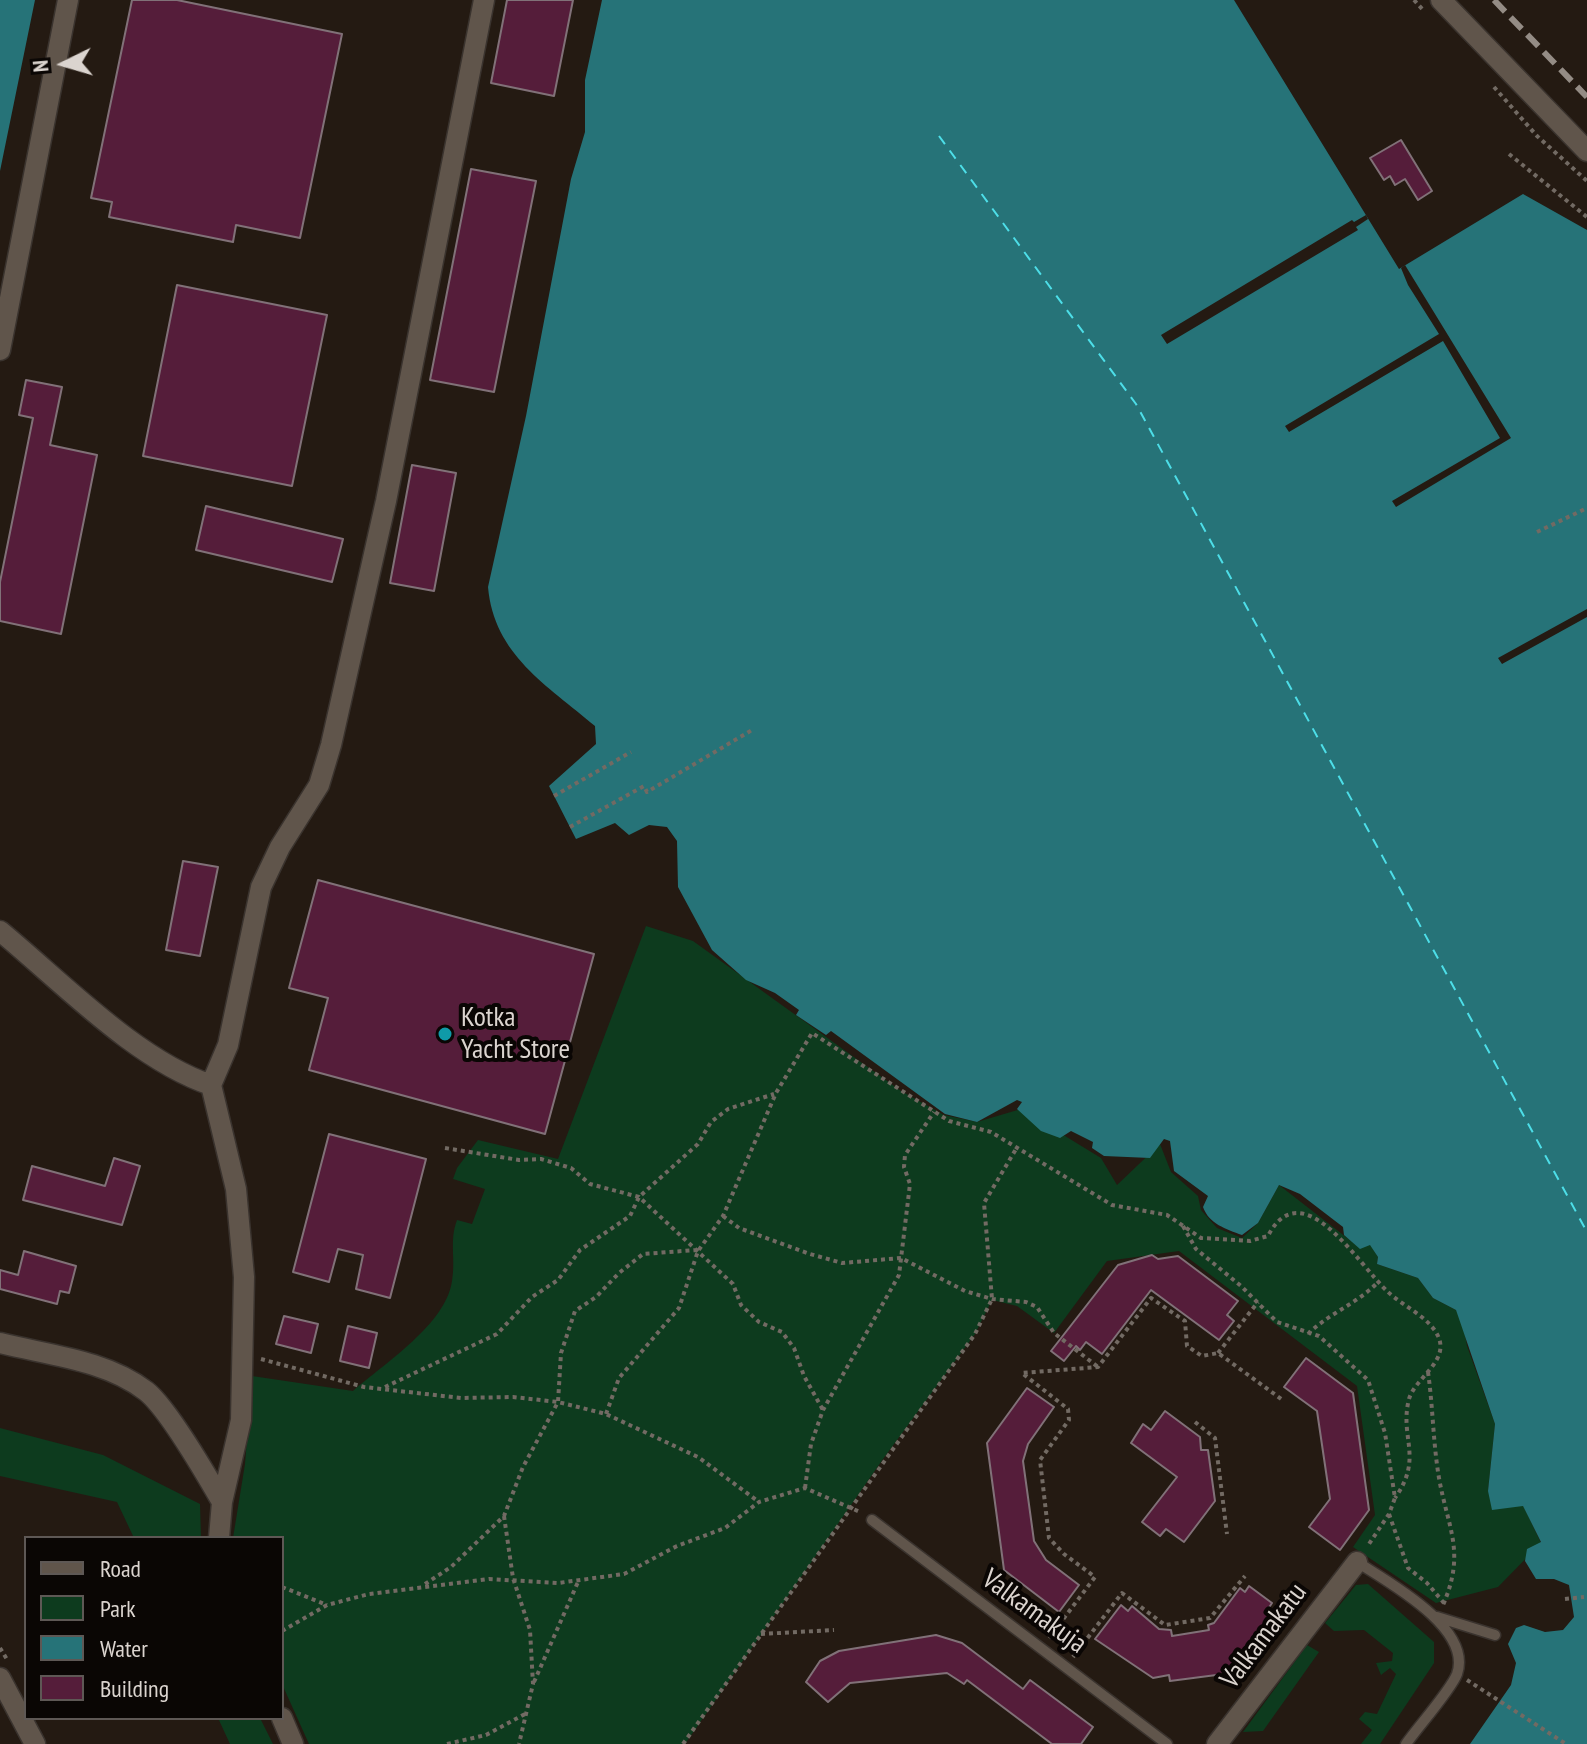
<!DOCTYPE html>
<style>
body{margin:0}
#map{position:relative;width:1587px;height:1744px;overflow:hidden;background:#241a12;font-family:"PT Sans Narrow",sans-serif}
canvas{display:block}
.legend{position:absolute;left:24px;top:1536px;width:260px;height:184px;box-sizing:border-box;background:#0a0604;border:2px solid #5e5855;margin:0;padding:10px 14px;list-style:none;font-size:24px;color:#dbd4cf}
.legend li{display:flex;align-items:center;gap:16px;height:40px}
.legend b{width:40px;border:2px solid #5e5855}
.north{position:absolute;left:24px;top:24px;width:80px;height:80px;-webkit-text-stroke:6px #0a0604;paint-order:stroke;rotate:265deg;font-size:22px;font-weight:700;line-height:32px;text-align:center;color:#dbd4cf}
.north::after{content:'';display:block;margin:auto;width:28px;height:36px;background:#dbd4cf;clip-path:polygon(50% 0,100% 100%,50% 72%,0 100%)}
</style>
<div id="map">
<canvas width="1587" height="1744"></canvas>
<ul class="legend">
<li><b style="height:10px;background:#60554b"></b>Road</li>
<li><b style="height:22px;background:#0d3b1e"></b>Park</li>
<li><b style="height:22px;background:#267378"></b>Water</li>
<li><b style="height:22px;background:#551d3a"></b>Building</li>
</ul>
<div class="north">N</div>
</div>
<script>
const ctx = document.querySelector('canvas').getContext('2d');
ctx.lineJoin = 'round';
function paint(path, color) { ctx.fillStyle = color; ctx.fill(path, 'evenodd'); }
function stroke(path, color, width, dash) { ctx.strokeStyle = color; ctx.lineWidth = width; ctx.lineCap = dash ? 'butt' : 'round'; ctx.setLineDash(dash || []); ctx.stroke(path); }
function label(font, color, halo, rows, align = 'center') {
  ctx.font = font + ' "PT Sans Narrow",sans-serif'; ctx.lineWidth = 8; ctx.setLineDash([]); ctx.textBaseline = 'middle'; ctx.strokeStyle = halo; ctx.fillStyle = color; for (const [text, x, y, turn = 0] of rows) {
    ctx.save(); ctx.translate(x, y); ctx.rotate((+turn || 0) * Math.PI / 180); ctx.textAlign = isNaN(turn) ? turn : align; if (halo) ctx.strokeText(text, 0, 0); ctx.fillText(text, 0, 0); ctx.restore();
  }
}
paint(new Path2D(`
 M646 926 693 941 901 1091 944 1115 977 1122 1021 1109 1101 1158 1117 1185 1160 1144 1171 1172 1198 1196 1201 1210 1217 1228 1242 1238 1258 1223 1279 1185 1360 1248 1370 1244 1378 1257 1377 1264 1418 1278 1433 1298 1456 1310 1462 1317 1467 1346 1495 1424 1488 1491 1510 1505H1523L1541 1543 1498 1587 1436 1603 1353 1547 1375 1515 1357 1386 1179 1251 1107 1261 1054 1333 1017 1306 992 1300 975 1334 883 1459 685 1744H309L282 1684V1538H233L245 1464 252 1376 353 1391C385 1363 446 1324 452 1281 456 1259 449 1241 457 1220L472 1224 485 1189 453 1179 457 1168 478 1140 558 1159Z
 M0 1428 103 1455 200 1504 201 1538H134L117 1502 0 1476Z
 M1368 1584 1434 1642V1663L1380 1744H1361L1372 1730 1359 1719 1365 1712 1377 1714 1396 1674 1390 1668 1381 1675 1376 1663 1392 1661 1393 1653 1364 1630 1334 1631 1325 1623 1356 1585Z
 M1307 1645 1319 1652 1263 1731 1243 1732Z
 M218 1718H260L273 1744H230Z`), '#0d3b1e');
paint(new Path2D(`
 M0 0H35L0 171Z
 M602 0H1234L1399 269 1523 194 1587 230V1744H1470L1511 1685 1516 1663 1508 1644 1516 1628 1524 1625 1545 1632 1563 1630 1574 1617 1569 1585 1554 1579H1536L1525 1561 1527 1549 1541 1542 1523 1506 1492 1510 1488 1491 1495 1424 1456 1310 1433 1298 1418 1278 1377 1264 1378 1257 1370 1245 1360 1249 1344 1235 1343 1227 1300 1194 1279 1185 1258 1223 1242 1235C1226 1229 1209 1224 1203 1207L1208 1196 1174 1171 1170 1141 1164 1139 1150 1158 1104 1156 1092 1148 1093 1142 1071 1131 1060 1138 1041 1131 1017 1109 1022 1102 1017 1100 977 1122 945 1114 831 1031 826 1035 796 1015 799 1010 775 993 746 980 712 950 678 887 677 841 667 827 649 825 629 835 615 823 576 839 549 786 596 744 595 726C547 685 494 655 488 587L526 416 571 179 585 132V80Z`), '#267378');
paint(new Path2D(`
 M1366 215 1368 219 1356 227 1358 230 1167 344 1161 335 1352 220 1354 222Z
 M1405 265 1511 438 1396 507 1392 501 1500 438 1443 341 1289 432 1285 426 1439 334 1408 285 1401 268Z
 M1587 609V617L1502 664 1498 658Z`), '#241a12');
stroke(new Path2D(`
 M939 136 1136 404 1587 1232`), '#4ddee8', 2, [10, 8]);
const building = new Path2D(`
 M132 0H177L342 34 300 238 236 225 233 242 109 217 112 202 91 198Z
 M507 0H573L554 96 491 83Z
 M1401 140 1432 191 1418 200 1405 179 1395 185 1390 176 1384 180 1370 158Z
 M471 169 536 181 494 392 430 380Z
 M177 285 327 315 292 486 143 456Z
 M26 380 62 387 50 445 97 455 61 634 0 621V582L33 418 19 415Z
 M412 465 456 473 434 591 390 583Z
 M206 506 343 539 332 582 196 550Z
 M183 861 218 867 200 956 166 950Z
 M318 880 594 954 545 1134 309 1070 328 998 289 988Z
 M329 1134 426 1159 390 1298 356 1289 363 1255 338 1249 329 1282 293 1272Z
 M114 1158 140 1166 122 1225 23 1200 32 1166 105 1186Z
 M24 1251 76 1266 69 1293 60 1291 57 1304 0 1289V1270L18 1275Z
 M1152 1255 1158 1259 1178 1256 1238 1301 1227 1315 1234 1321 1219 1340 1151 1290 1102 1354 1086 1342 1080 1350 1076 1346 1064 1361 1051 1351 1118 1265Z
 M284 1316 318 1324 311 1353 276 1344Z
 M348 1326 377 1333 369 1368 340 1361Z
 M1306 1358 1353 1393 1369 1510 1340 1550 1309 1527 1330 1499 1317 1411 1284 1387Z
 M1027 1388 1054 1407 1028 1444 1023 1461 1034 1541 1046 1560 1079 1585 1059 1612 1004 1570 987 1443Z
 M1165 1411 1200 1437 1201 1450H1208L1215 1501 1184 1542 1166 1529 1160 1536 1142 1522 1177 1477 1131 1443 1143 1424 1151 1430Z
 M1249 1586 1272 1603 1268 1609 1279 1618 1252 1655 1248 1652 1238 1665 1223 1668 1224 1674 1170 1681 1169 1675 1153 1678 1095 1639 1121 1605 1128 1611 1132 1606 1159 1629 1171 1630 1172 1636 1209 1630 1208 1625 1214 1623 1240 1588 1245 1592Z
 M936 1635 962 1643 1023 1689 1030 1680 1093 1727 1081 1744H1052L967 1680 964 1684 947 1673 850 1683 828 1702 806 1682 820 1661 839 1651Z`);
paint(building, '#551d3a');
stroke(building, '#817178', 2);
const lane = new Path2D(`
 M872 1520 1167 1744
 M1357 1562C1388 1582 1473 1628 1457 1674 1451 1690 1417 1728 1406 1744
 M1437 1617 1495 1635`);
const street = new Path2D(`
 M1441 0 1587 151
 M0 350 68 0
 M0 931C62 982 136 1060 211 1085L236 1189 244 1277 241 1420 222 1502 219 1538
 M211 1085 228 1045 261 887 280 847 319 785 331 745 386 501 484 0
 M0 1343C48 1355 106 1360 146 1391 168 1408 207 1476 222 1502
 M0 1678 35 1744
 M282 1718 293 1744
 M1217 1744 1357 1562`);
stroke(lane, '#3a332e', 13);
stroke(street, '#3a332e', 23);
stroke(new Path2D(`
 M1414 0 1423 10
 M1494 87 1537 136 1587 181
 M1509 154 1587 217
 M1537 532 1587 508
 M554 796 631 752
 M570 827 644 786 647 792 752 730
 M445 1148 519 1160 541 1159 571 1168 590 1184 639 1197 733 1284 741 1305 759 1322 782 1332 794 1348 804 1376 823 1410
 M723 1216 739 1228 810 1254 842 1263 901 1258 965 1291 992 1299 1026 1302 1037 1307 1054 1333 1098 1367
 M1183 1226 1196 1249 1241 1286 1277 1322 1319 1336 1368 1380 1385 1433 1395 1498 1389 1514 1367 1547
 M1308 1334C1329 1313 1357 1304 1378 1282
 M1218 1353 1258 1302
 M261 1359 364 1387 461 1398 513 1397 558 1402 606 1414 698 1457 759 1502
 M1428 1372C1433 1407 1433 1443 1439 1478 1448 1529 1466 1552 1443 1605
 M385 1387 497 1334 532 1297 558 1280 580 1250 630 1216 639 1197 698 1144 711 1122 728 1109 774 1094
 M606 1414 619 1378 679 1308 698 1251 723 1216 776 1093 812 1033 949 1121 991 1132 1112 1205 1167 1215 1201 1238 1250 1241 1268 1236C1302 1170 1358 1264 1388 1292 1403 1306 1429 1317 1438 1336 1450 1361 1415 1378 1409 1399 1399 1438 1424 1457 1395 1498
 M1195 1422 1215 1438 1227 1534
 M805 1488 811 1444 823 1410 899 1275 910 1184 904 1167 905 1155 934 1112
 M1389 1514 1408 1568 1427 1583 1444 1603
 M504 1516 513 1578 530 1630 533 1684 519 1744
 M425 1584 451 1567 504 1516 523 1467 558 1402 561 1353 575 1311 596 1297 619 1273 643 1254 696 1250
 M282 1587 327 1605
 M1565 1599 1584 1597
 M282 1631 327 1605 369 1594 489 1579 558 1583 624 1574 677 1546 725 1528 759 1502 805 1488 860 1512
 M761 1634 834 1630
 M1049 1638 1095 1577 1064 1554 1049 1538 1040 1460 1069 1420 1068 1409 1022 1373 1098 1367 1151 1298 1185 1321 1187 1346 1202 1356 1218 1353 1284 1401
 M0 1648 8 1661
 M1073 1657 1122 1593 1165 1625 1210 1618 1245 1576
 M1467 1680 1566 1744
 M534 1682 578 1582
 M447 1744 486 1735 525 1714
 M683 1744 975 1334 992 1299 984 1203 1016 1149`), '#726a63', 4, [4, 4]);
stroke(lane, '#60554b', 10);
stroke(street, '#60554b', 20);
stroke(new Path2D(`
 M1494 0 1587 97`), '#948c85', 6, [16, 8]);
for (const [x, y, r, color] of [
 [445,1034,8,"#0f9aa8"]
]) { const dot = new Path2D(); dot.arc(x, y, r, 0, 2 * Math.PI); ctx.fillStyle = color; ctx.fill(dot); stroke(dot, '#0a0604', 3); }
label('28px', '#dbd4cf', '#0a0604', [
 ["Kotka",461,1018],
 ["Yacht Store",461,1050]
], 'left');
label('28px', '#dbd4cf', '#0a0604', [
 ["Valkamakuja",1034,1612,36],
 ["Valkamakatu",1264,1636,-53]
]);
</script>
